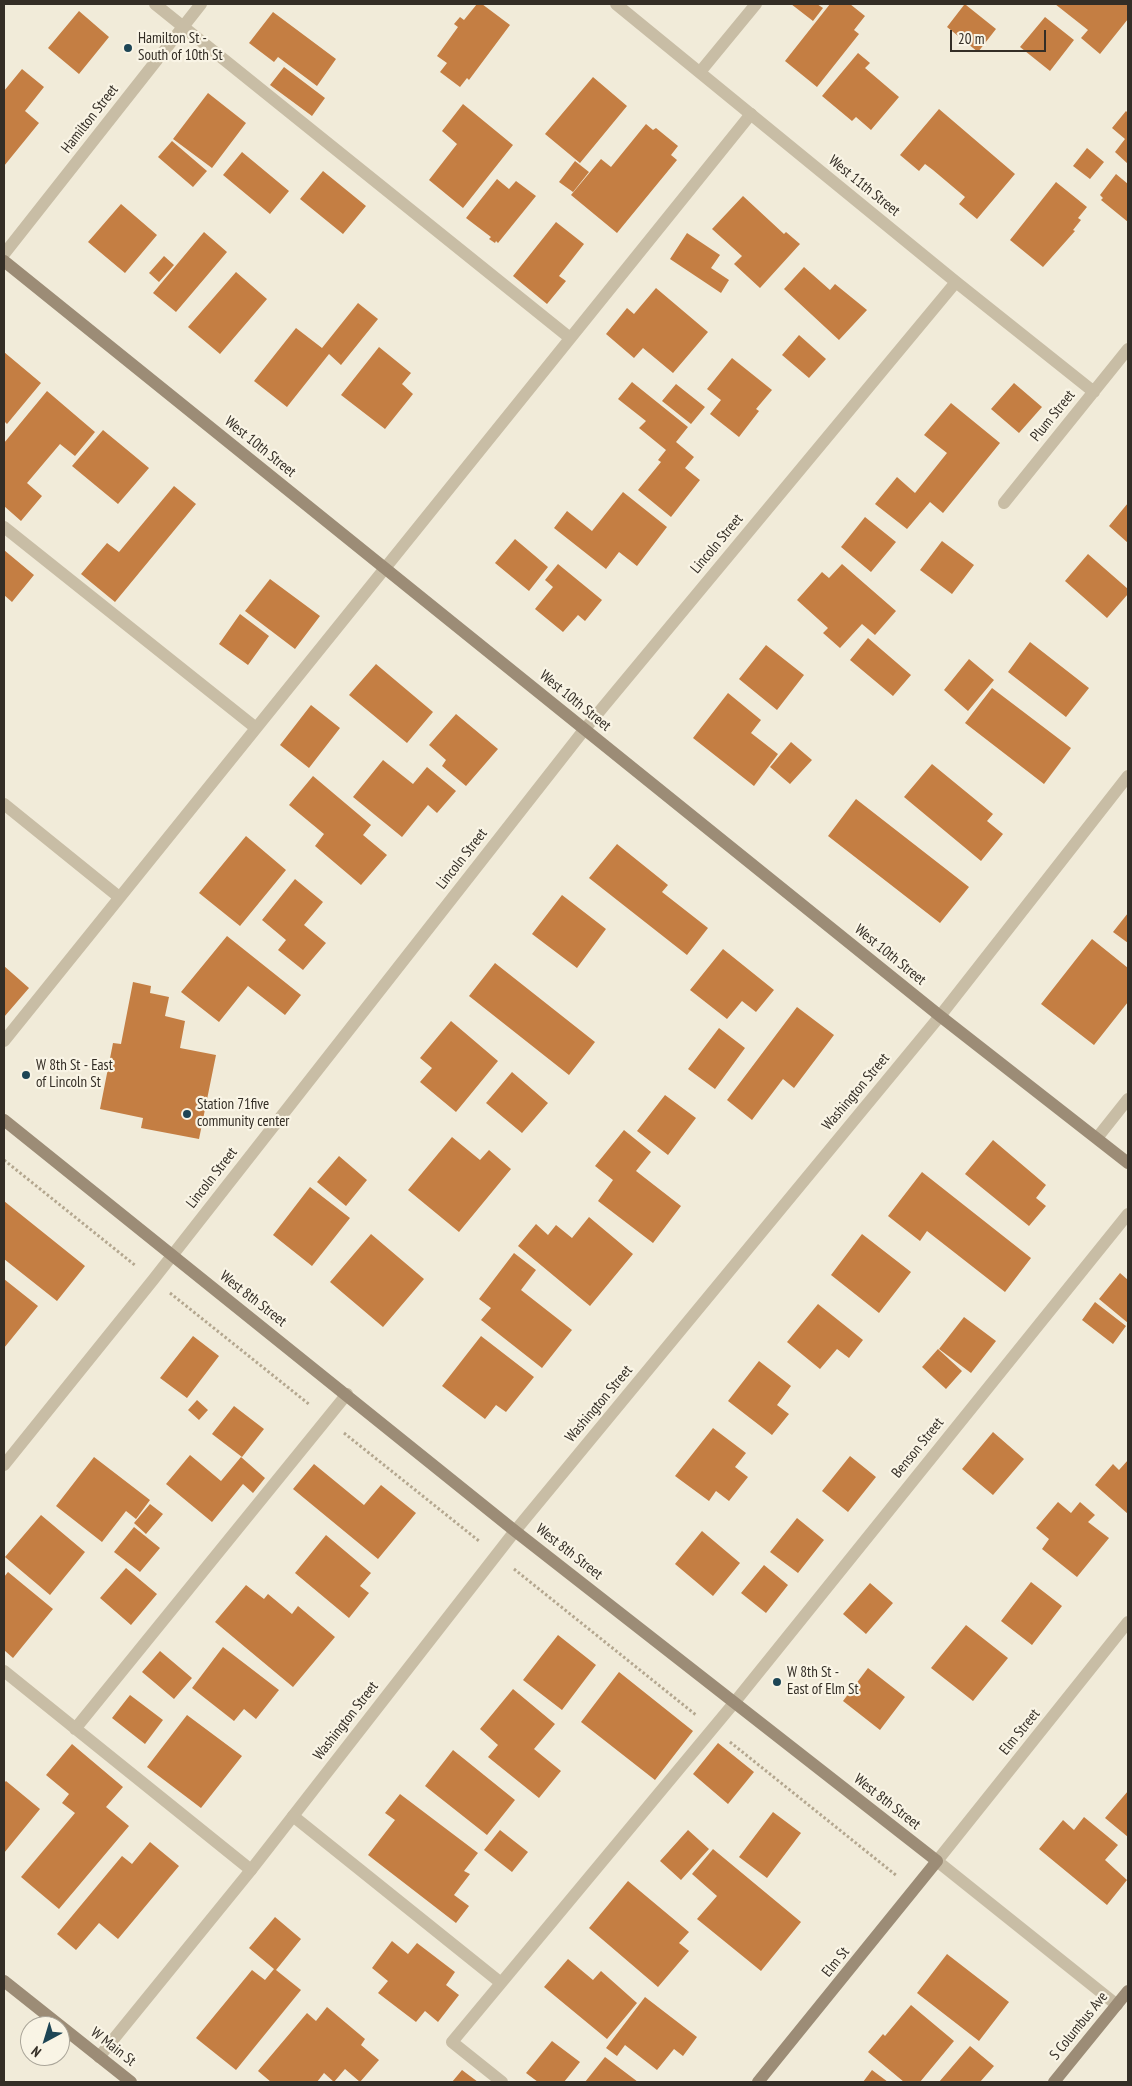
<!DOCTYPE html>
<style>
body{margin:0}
#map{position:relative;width:1132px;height:2086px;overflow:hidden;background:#f1ebd9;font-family:"PT Sans Narrow",sans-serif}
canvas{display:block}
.frame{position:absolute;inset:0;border:5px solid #342e26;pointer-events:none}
.north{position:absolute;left:20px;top:2016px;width:50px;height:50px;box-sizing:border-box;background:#f9f4e5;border:1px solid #aaa599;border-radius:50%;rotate:219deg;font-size:14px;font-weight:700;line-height:20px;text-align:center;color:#342e26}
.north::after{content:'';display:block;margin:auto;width:18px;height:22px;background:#1d4555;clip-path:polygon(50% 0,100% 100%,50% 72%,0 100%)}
.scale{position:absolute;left:950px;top:30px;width:96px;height:22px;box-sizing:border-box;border:2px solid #342e26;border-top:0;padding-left:6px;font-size:15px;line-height:18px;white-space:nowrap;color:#342e26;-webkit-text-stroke:4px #f9f4e5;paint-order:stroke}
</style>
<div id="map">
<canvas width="1132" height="2086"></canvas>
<div class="frame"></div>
<div class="north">N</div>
<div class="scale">20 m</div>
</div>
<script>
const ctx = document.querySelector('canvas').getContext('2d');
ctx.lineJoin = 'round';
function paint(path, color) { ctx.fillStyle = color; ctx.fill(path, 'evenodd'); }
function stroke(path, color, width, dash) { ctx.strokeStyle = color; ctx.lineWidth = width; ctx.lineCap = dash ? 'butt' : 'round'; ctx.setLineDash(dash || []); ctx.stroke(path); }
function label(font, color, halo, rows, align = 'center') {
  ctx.font = font + ' "PT Sans Narrow",sans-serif'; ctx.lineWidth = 4.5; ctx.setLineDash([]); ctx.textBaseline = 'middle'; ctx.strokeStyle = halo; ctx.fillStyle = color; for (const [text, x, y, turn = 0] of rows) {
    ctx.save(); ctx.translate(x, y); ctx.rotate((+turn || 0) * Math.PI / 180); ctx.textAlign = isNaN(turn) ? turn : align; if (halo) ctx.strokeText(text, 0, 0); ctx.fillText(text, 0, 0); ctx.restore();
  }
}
paint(new Path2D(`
 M477 4H482L510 25 469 80 467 78 460 87 440 72 447 63 437 56 458 27 454 24 460 17 464 20Z
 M791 4H817L823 8 813 21Z
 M830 4H850L865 16 854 30 859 34 817 87 785 61Z
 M963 4H967L966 5 996 29 978 52 947 27 964 5Z
 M1055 4H1128V19L1100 54 1081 38 1088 30Z
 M79 11 109 37 79 74 48 48Z
 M273 12 336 59 317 86 278 57 274 62 249 43Z
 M1045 17 1074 40 1050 71 1020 47Z
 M858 53 870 63 865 68 899 97 871 130 856 117 852 121 822 96Z
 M284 67 325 98 312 116 270 85Z
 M22 69 44 87 25 111 39 123 4 166V91Z
 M593 77 627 106 580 163 545 134Z
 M208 93 246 123 212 168 173 139Z
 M463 104 513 145 463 208 429 180 457 144 442 131Z
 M939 109 1015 174 977 219 959 204 965 197 933 170 925 164 919 171 900 155Z
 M1126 111 1128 113V164L1115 152 1125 139 1112 128Z
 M646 124 653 130 656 128 678 146 671 155 677 160 617 233 571 195 601 159 611 167Z
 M172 141 207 171 193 187 158 157Z
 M1087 148 1104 162 1090 179 1073 166Z
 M242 152 289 191 270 214 223 175Z
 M575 161 589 172 573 192 559 182Z
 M323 171 366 206 343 234 300 199Z
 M1116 174 1128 184V222L1101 200 1103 198 1100 195Z
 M497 179 509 189 516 181 536 196 498 243 496 241 495 243 489 239 491 237 466 218Z
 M1056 182 1087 207 1078 218 1081 220 1073 230 1075 231 1043 267 1010 240Z
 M743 196 784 234 786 232 800 244 760 288 734 264 742 256 712 229Z
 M121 204 157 235 125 273 88 242Z
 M556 222 584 244 559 276 566 281 547 304 513 276Z
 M204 232 227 252 176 312 153 293Z
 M687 233 720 255 711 268 729 280 721 293 670 259Z
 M164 256 174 265 159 282 149 273Z
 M804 267 830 290 835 284 867 310 839 340 784 289Z
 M236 272 267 299 220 354 188 327Z
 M656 288 708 332 673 373 643 348 634 358 606 334 627 308 634 314Z
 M358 303 378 319 341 365 329 354 287 407 254 381 296 328 322 348Z
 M799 335 826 359 809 378 782 355Z
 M379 347 411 373 402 384 413 394 385 429 341 395Z
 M4 352 41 383 7 424 4 421Z
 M732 358 772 390 756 409 759 411 739 437 710 414 721 400 707 389Z
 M632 382 688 427 676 442 694 457 685 468 700 480 671 517 638 490 661 462 658 460 666 450 639 428 646 421 618 399Z
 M1014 383 1042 407 1019 433 991 409Z
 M676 384 705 407 691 424 662 401Z
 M47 391 95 432 75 456 60 444 27 483 42 496 21 521 4 506V443Z
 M951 403 1000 443 943 513 930 502 907 529 875 504 897 477 915 493 947 453 924 435Z
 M103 430 149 468 118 504 72 466Z
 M174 486 196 504 115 602 81 574 107 543 119 552Z
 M623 492 667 527 637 566 619 552 606 569 554 528 567 511 592 531Z
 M1128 503V543L1109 526Z
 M865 517 896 542 871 572 841 547Z
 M515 539 548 567 529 591 495 563Z
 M942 541 974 565 952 594 920 570Z
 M4 550 34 575 12 602 4 595Z
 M1088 554 1128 589V594L1107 618 1065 581Z
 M558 564 602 600 585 621 578 615 563 632 535 609 553 587 545 580Z
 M842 564 896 611 875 635 862 624 840 648 823 633 828 628 797 600 822 572 829 578Z
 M270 579 320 616 295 649 245 611Z
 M240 614 269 636 248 665 219 644Z
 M868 638 911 675 893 696 850 660Z
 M1030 642 1089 688 1066 717 1008 672Z
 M766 645 804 675 777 710 739 679Z
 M969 659 994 680 968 711 944 690Z
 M376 664 433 712 407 743 349 695Z
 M992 688 1071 748 1044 784 965 723Z
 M728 693 761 720 751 733 778 754 754 786 693 738Z
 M311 705 340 728 309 768 280 745Z
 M456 714 498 749 466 786 442 766 446 760 429 745Z
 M791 742 812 760 790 784 770 767Z
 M383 760 413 784 427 767 456 791 437 813 428 805 402 837 353 797Z
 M932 764 993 814 987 821 1003 834 981 861 904 797Z
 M313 776 371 825 363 835 387 855 361 885 315 846 324 834 289 805Z
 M856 799 969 887 940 923 828 836Z
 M246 836 286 870 240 926 199 893Z
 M617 844 668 885 662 892 708 928 687 955 589 878Z
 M295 879 323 902 304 925 326 943 303 970 278 950 286 940 262 920Z
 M562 895 606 929 577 968 532 934Z
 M1128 913V943L1113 932Z
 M227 936 301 995 285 1015 248 986 219 1022 181 992Z
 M1092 939 1128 968V1002L1094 1045 1041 1004Z
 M723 949 774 990 756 1012 742 1001 727 1019 690 990Z
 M495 963 595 1042 569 1075 469 996Z
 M4 966 29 988 4 1017Z
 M133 982 151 986 150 993 169 997 165 1016 185 1021 180 1048 216 1055 199 1139 141 1128 143 1118 100 1109 113 1043 121 1044Z
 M797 1007 834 1035 794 1088 783 1079 752 1120 727 1100Z
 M451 1021 498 1061 456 1112 420 1082 432 1068 420 1058Z
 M719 1028 745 1048 715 1089 688 1069Z
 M512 1072 548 1103 522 1133 486 1103Z
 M665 1095 696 1118 668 1155 637 1131Z
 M624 1130 651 1152 636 1171 681 1206 653 1243 598 1201 613 1180 595 1166Z
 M452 1137 480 1160 489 1150 511 1169 459 1232 408 1190Z
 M993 1140 1046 1185 1036 1198 1046 1206 1029 1226 965 1174Z
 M339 1156 367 1180 346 1206 317 1182Z
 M922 1172 1031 1258 1005 1292 927 1231 920 1241 888 1216Z
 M310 1187 350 1218 312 1266 273 1235Z
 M4 1201 85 1266 57 1301 4 1259Z
 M589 1217 633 1254 590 1306 518 1246 536 1224 548 1235 556 1225 572 1238Z
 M371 1234 424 1279 383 1327 330 1282Z
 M862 1234 911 1272 879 1313 831 1275Z
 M514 1253 536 1270 521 1290 572 1330 542 1368 481 1320 491 1308 479 1299Z
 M1120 1273 1128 1280V1323L1099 1299Z
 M4 1279 38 1306 4 1348Z
 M1095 1302 1126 1326 1113 1344 1082 1320Z
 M818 1304 863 1340 849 1358 837 1349 820 1369 787 1342Z
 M964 1317 996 1341 971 1373 939 1349Z
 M193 1336 219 1356 187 1398 160 1378Z
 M481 1336 534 1377 506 1412 496 1405 485 1419 442 1386Z
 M938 1349 962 1371 946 1389 922 1367Z
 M759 1361 791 1386 777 1405 789 1414 772 1435 728 1401Z
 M197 1400 208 1410 199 1420 188 1410Z
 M234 1406 264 1429 242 1457 212 1434Z
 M713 1428 746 1453 735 1467 748 1477 729 1501 716 1491 709 1501 675 1476Z
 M993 1432 1024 1459 993 1495 962 1469Z
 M190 1455 221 1481 241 1457 265 1478 253 1493 243 1484 212 1522 166 1484Z
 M850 1456 876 1477 848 1512 822 1491Z
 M94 1457 150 1500 136 1519 126 1511 102 1542 56 1506Z
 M1128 1460V1514L1095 1485 1113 1464 1119 1470Z
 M314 1464 364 1505 381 1485 416 1513 378 1559 293 1489Z
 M1058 1502 1071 1513 1080 1502 1095 1515 1088 1522 1109 1538 1077 1577 1042 1549 1049 1539 1036 1528Z
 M150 1504 163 1514 146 1534 134 1523Z
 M41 1515 85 1552 50 1595 5 1557Z
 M797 1518 824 1540 798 1573 770 1552Z
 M134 1527 160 1548 140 1572 114 1552Z
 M702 1531 740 1563 713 1596 675 1564Z
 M326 1535 371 1573 360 1586 369 1593 349 1618 295 1573Z
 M764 1565 788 1585 766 1613 741 1593Z
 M126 1568 157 1594 131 1625 100 1598Z
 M8 1572 53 1609 13 1658 4 1650V1577Z
 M1031 1582 1062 1606 1032 1645 1001 1621Z
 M870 1583 893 1603 866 1634 843 1614Z
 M246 1585 264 1599 268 1594 292 1614 298 1606 335 1637 293 1687 215 1622Z
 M966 1625 1008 1658 973 1701 931 1668Z
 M558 1635 596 1665 562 1710 523 1680Z
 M223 1647 279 1690 256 1719 244 1709 234 1721 192 1688Z
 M160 1651 192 1678 174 1699 142 1672Z
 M868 1668 905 1697 880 1730 843 1701Z
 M619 1672 693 1731 655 1780 581 1722Z
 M513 1689 555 1724 534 1749 561 1771 539 1798 488 1757 498 1745 480 1729Z
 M130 1695 163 1720 145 1744 112 1718Z
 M187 1715 242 1756 201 1808 147 1767Z
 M718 1743 754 1772 728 1804 693 1774Z
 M72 1744 123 1787 106 1807 129 1826 59 1909 21 1877 75 1813 62 1803 69 1794 46 1775Z
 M453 1750 515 1800 487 1835 425 1786Z
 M6 1781 40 1809 4 1853V1783Z
 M1128 1791V1837L1105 1818Z
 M400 1794 478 1853 464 1871 470 1874 454 1895 469 1906 456 1923 368 1855 395 1820 385 1813Z
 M773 1812 801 1833 767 1878 739 1857Z
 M1084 1817 1118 1845 1105 1860 1127 1880 1107 1905 1039 1849 1063 1820 1074 1830Z
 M500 1830 528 1852 512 1872 484 1850Z
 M688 1830 709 1849 681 1880 660 1861Z
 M150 1842 179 1866 118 1939 99 1923 76 1950 57 1934 122 1856 132 1864Z
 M713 1849 801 1922 761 1971 697 1919 717 1896 692 1874Z
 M628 1881 689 1932 679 1943 689 1951 658 1987 589 1928Z
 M275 1917 301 1939 276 1970 301 1990 236 2070 196 2038 252 1970 265 1980 274 1969 249 1948Z
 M392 1941 408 1954 417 1943 455 1972 446 1985 459 1995 438 2022 425 2011 416 2022 378 1993 388 1981 372 1968Z
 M947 1954 1009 2002 979 2041 917 1993Z
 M568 1959 593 1980 601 1971 637 2003 607 2039 544 1987Z
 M645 1997 697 2037 683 2056 674 2049 657 2070 625 2045 617 2056 606 2048Z
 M911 2005 954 2041 920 2082H904L868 2052 883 2034 885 2036Z
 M327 2007 365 2039 361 2045 379 2060 360 2082 345 2069 334 2082 324 2073 317 2082H271L258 2071 307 2013 316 2021Z
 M552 2041 580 2062 564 2082H538L526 2073Z
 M970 2046 994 2066 980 2082H939Z
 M605 2057 638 2082H585Z
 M462 2070 478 2082H452Z
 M872 2070 888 2082H863Z`), '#c47e43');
stroke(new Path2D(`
 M4 1160 136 1266
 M170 1293 310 1405
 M344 1433 479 1541
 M514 1569 696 1715
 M730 1742 897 1876`), '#b4a78f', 3, [2.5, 2.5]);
stroke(new Path2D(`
 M155 4 570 338
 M4 527 256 728
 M4 804 119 897
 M4 1041 751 114
 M4 1671 251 1870
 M75 1729 347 1394
 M293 1816 501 1983
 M502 2082 452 2042 734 1703 1128 1214`), '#c8bda5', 12);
stroke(new Path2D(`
 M616 4 956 282 1094 392
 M700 72 756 4
 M4 254 201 4
 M1004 503 1128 349
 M1097 1138 1128 1099
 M4 1465 153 1280 584 730 956 282
 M1117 2005 937 1861 1128 1622
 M99 2057 251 1870 515 1531 940 1016 1128 776`), '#c8bda5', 12);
stroke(new Path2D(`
 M4 261 940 1016 1128 1163
 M4 1120 515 1531 937 1861 758 2082
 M4 1981 131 2082
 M1054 2082 1128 1991`), '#9c8c76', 12);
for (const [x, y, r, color] of [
 [128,48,5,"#1d4555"],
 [26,1075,5,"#1d4555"],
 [187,1114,5,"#1d4555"],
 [777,1682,5,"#1d4555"]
]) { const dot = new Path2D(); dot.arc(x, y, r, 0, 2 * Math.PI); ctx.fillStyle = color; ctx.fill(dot); stroke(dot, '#f9f4e5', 2); }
label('15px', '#342e26', '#f9f4e5', [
 ["Hamilton St -",138,39],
 ["South of 10th St",138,56],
 ["W 8th St - East",36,1066],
 ["of Lincoln St",36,1083],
 ["Station 71five",197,1105],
 ["community center",197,1122],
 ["W 8th St -",787,1673],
 ["East of Elm St",787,1690]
], 'left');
label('15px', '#342e26', '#f9f4e5', [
 ["Hamilton Street",90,119,-52],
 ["West 11th Street",864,186,39],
 ["Plum Street",1053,416,-51],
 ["West 10th Street",260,447,39],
 ["Lincoln Street",717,544,-50],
 ["West 10th Street",575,701,39],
 ["Lincoln Street",462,859,-52],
 ["West 10th Street",890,955,39],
 ["Washington Street",856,1092,-50],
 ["Lincoln Street",212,1178,-52],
 ["West 8th Street",253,1299,38],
 ["Washington Street",599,1404,-50],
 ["Benson Street",918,1448,-51],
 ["West 8th Street",569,1552,38],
 ["Washington Street",346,1721,-52],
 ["Elm Street",1020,1732,-51],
 ["West 8th Street",887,1802,38],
 ["Elm St",836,1962,-51],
 ["S Columbus Ave",1079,2026,-51],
 ["W Main St",113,2047,38]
]);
</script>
